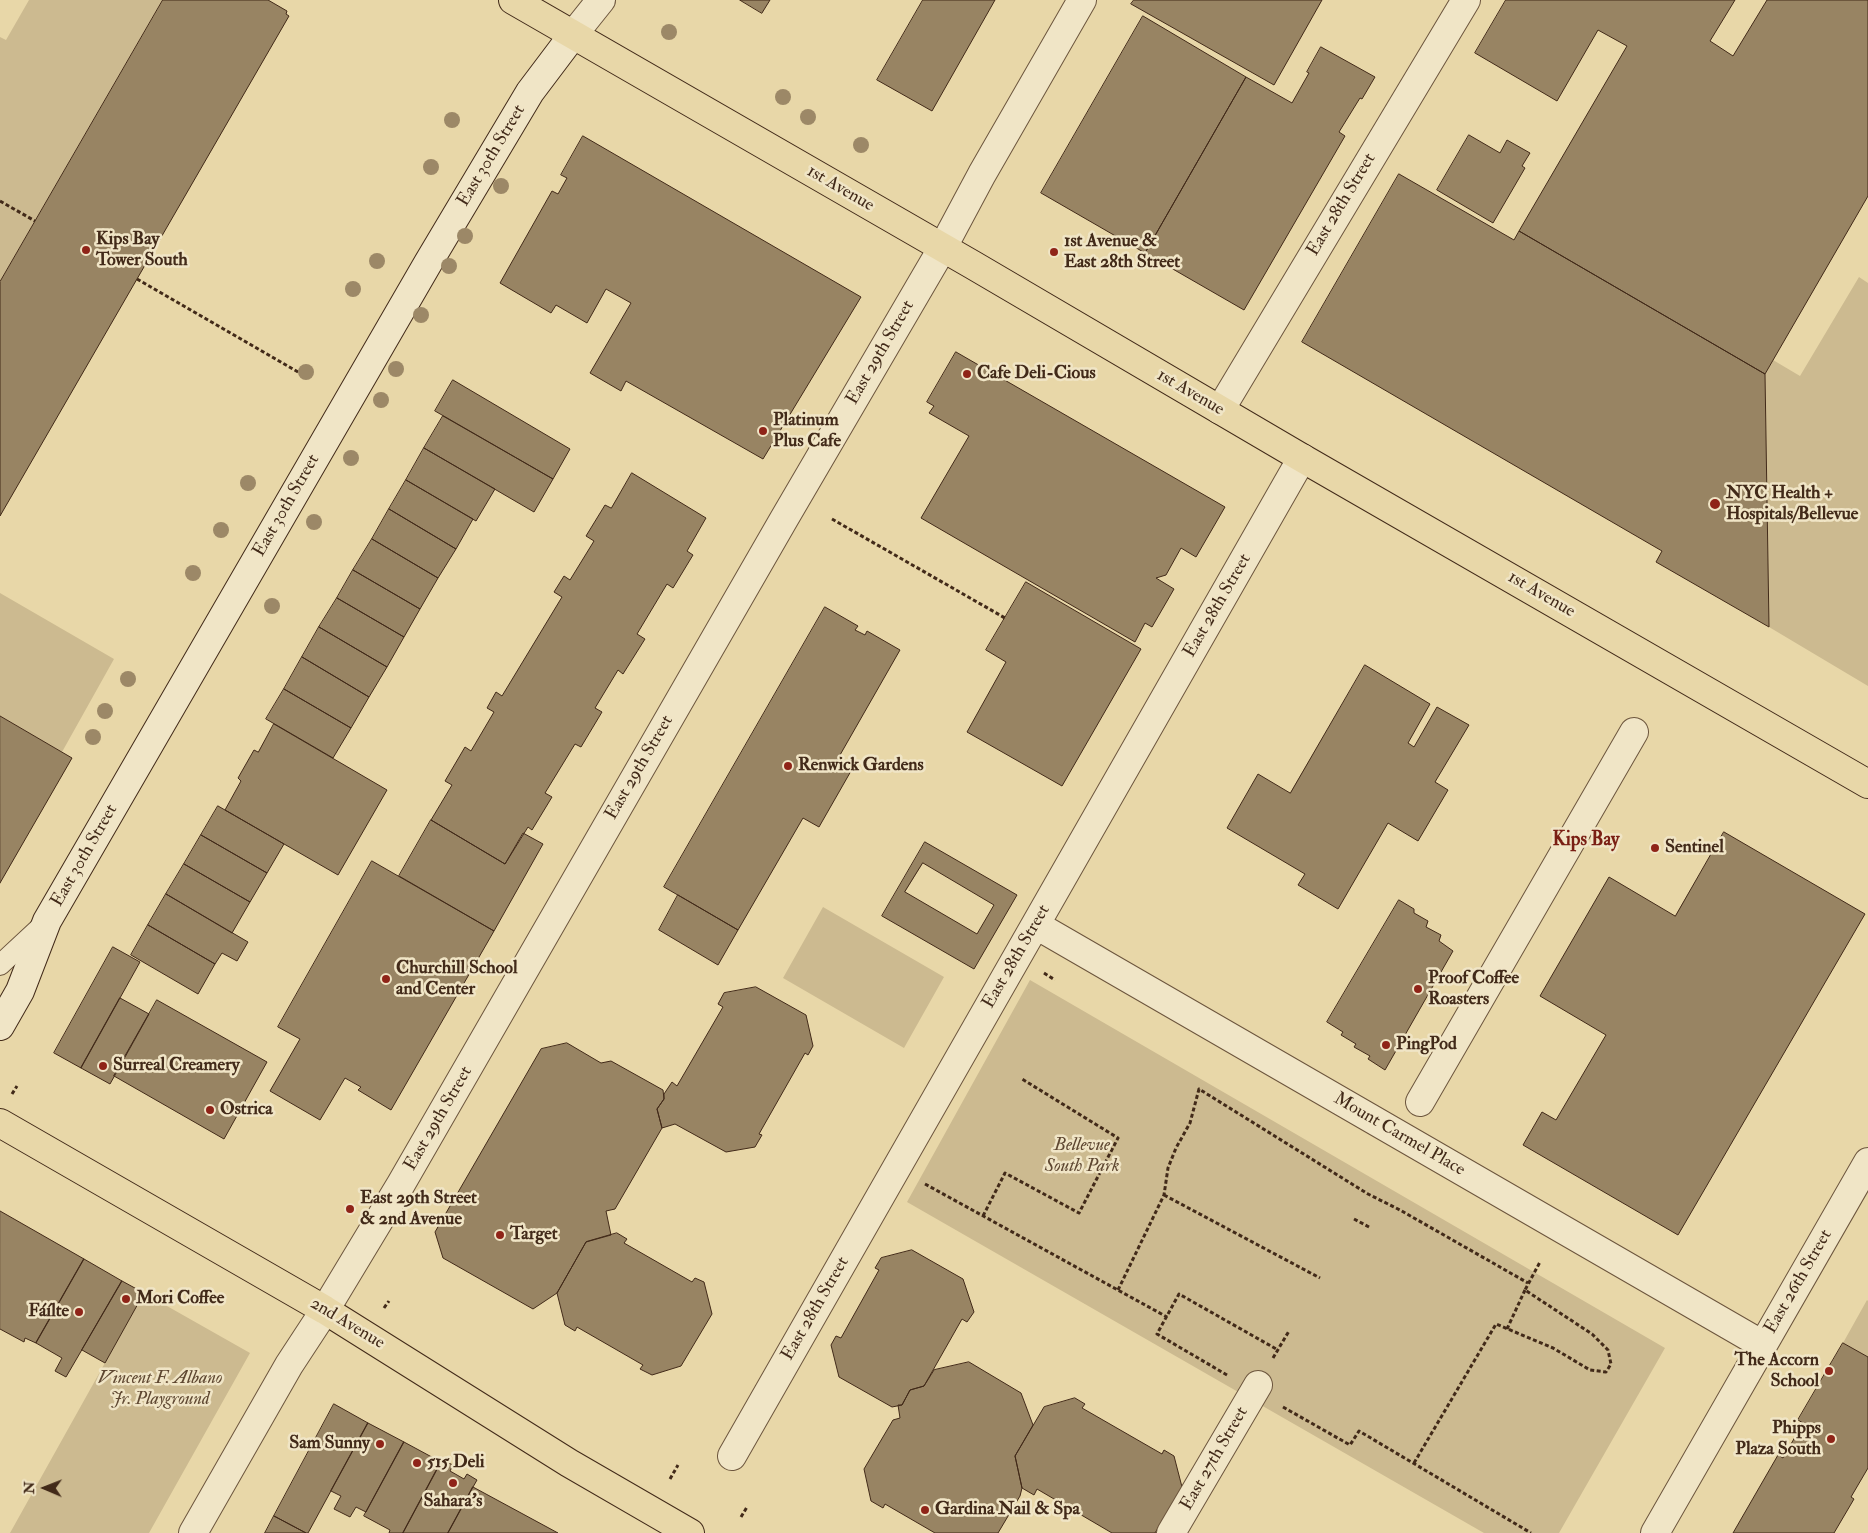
<!DOCTYPE html>
<meta charset="utf-8">
<style>
body{margin:0}
#map{position:relative;width:1868px;height:1533px;overflow:hidden;background:#e8d7a8;font-family:"IM FELL Double Pica",serif}
canvas{display:block}
.north{position:absolute;left:20px;top:1463px;width:50px;height:50px;-webkit-text-stroke:4px #f0e5c6;paint-order:stroke;rotate:271deg;font-size:14px;font-weight:700;line-height:20px;text-align:center;color:#422a19}
.north::after{content:'';display:block;margin:auto;width:18px;height:22px;background:#422a19;clip-path:polygon(50% 0,100% 100%,50% 72%,0 100%)}
</style>
<div id="map">
<canvas width="1868" height="1533"></canvas>
<div class="north">N</div>
</div>
<script>
const ctx = document.querySelector('canvas').getContext('2d');
ctx.lineJoin = 'round';
function paint(path, color) { ctx.fillStyle = color; ctx.fill(path, 'evenodd'); }
function stroke(path, color, width, dash) { ctx.strokeStyle = color; ctx.lineWidth = width; ctx.lineCap = dash ? 'butt' : 'round'; ctx.setLineDash(dash || []); ctx.stroke(path); }
function label(font, color, halo, rows, align = 'center') {
  ctx.font = font + ' "IM FELL Double Pica",serif'; ctx.lineWidth = 5; ctx.setLineDash([]); ctx.textBaseline = 'middle'; ctx.strokeStyle = halo; ctx.fillStyle = color; for (const [text, x, y, turn = 0] of rows) {
    ctx.save(); ctx.translate(x, y); ctx.rotate((+turn || 0) * Math.PI / 180); ctx.textAlign = isNaN(turn) ? turn : align; if (halo) ctx.strokeText(text, 0, 0); ctx.fillText(text, 0, 0); ctx.restore();
  }
}
paint(new Path2D(`
 M29 0H163L0 282V37L6 40Z
 M1859 277 1868 283V686L1769 627 1765 374 1773 360 1800 376Z
 M0 593 114 659 62 752 0 716Z
 M823 907 944 977 904 1048 783 978Z
 M1030 980 1665 1348 1559 1533H1484L907 1202Z
 M144 1293 250 1353 149 1533H10Z
 M1867 1300 1868 1301V1357L1843 1343Z`), '#ccba90');
const building = new Path2D(`
 M163 0H268L287 11 286 14 289 16 0 516V282Z
 M740 0H770L762 13Z
 M923 0H995L932 111 877 80Z
 M1134 0H1322L1274 85 1131 4Z
 M1506 0H1735L1710 41 1733 56 1767 0H1868V196L1765 374 1519 231 1627 46 1598 30 1557 101 1475 53Z
 M1143 16 1246 77 1145 253 1041 193Z
 M1321 47 1375 77 1362 99 1360 98 1339 132 1345 136 1244 310 1145 253 1246 77 1292 103 1309 73 1307 72Z
 M1469 135 1500 153 1507 140 1530 153 1522 166 1525 168 1493 223 1437 190Z
 M583 136 861 297 763 459 626 381 621 391 590 373 631 303 606 289 587 323 556 305 551 313 500 283 552 191 558 194 567 178 561 175Z
 M1399 174 1514 240 1519 231 1765 374 1769 627 1656 562 1662 551 1302 342Z
 M956 352 1225 507 1196 557 1181 548 1166 575 1156 578 1174 589 1152 627 1145 623 1135 642 921 518 969 436 929 413 934 406 927 402Z
 M453 380 570 449 553 479 435 411Z
 M443 416 553 479 534 512 424 448Z
 M424 448 495 489 476 521 406 480Z
 M632 473 706 518 687 551 693 555 673 588 667 584 637 634 645 639 623 674 618 670 595 708 602 712 581 747 575 744 545 793 552 797 532 830 528 827 505 864 431 820 452 785 445 781 465 747 471 751 494 712 487 708 496 692 502 696 562 597 554 592 564 576 570 580 594 541 586 536 605 505 611 508Z
 M406 480 473 519 456 549 389 509Z
 M389 509 456 549 438 578 372 539Z
 M372 539 438 578 420 609 353 570Z
 M353 570 420 609 404 637 337 598Z
 M1026 582 1141 649 1062 786 967 732 1006 662 986 650Z
 M337 598 404 637 387 667 319 627Z
 M825 607 858 626 855 630 865 635 867 631 900 650 836 762 851 771 819 827 803 818 738 930 664 887Z
 M319 627 387 667 369 697 302 657Z
 M302 657 369 697 351 728 284 689Z
 M1365 665 1430 704 1408 743 1414 747 1437 707 1469 725 1435 782 1448 790 1418 841 1388 823 1338 909 1298 885 1305 874 1227 828 1258 774 1290 793Z
 M284 689 351 728 333 758 266 719Z
 M0 716 72 758 0 883Z
 M274 724 387 790 338 875 225 810 241 781 238 778 254 750 258 752Z
 M218 806 284 844 267 873 201 835Z
 M431 820 505 864 523 833 543 844 494 931 399 876Z
 M1724 832 1865 914 1678 1235 1523 1145 1542 1112 1556 1120 1606 1035 1540 996 1609 877 1675 916Z
 M201 835 267 873 250 902 184 864Z
 M925 842 1017 895 974 969 882 916ZM923 863 994 905 977 934 905 892Z
 M372 861 494 931 391 1110 358 1090 361 1087 345 1078 320 1120 270 1091 300 1039 278 1027Z
 M184 864 250 902 232 933 166 894Z
 M166 894 248 942 237 961 222 953 215 964 148 925Z
 M678 895 738 930 718 965 659 930Z
 M1399 900 1414 909V913L1428 921 1426 927 1441 935 1439 941 1453 951 1385 1070 1368 1059 1370 1056 1354 1047 1356 1044 1341 1035 1343 1032 1327 1022Z
 M148 925 215 964 198 994 131 955Z
 M113 947 140 962 81 1068 54 1053Z
 M756 987 806 1015 813 1046 808 1055 805 1053 759 1134 762 1135 755 1147 726 1152 675 1124 662 1128 657 1109 664 1099V1094L672 1082 677 1086 723 1007 718 1004 724 993Z
 M120 998 149 1014 110 1084 81 1068Z
 M157 1000 267 1062 224 1139 114 1076Z
 M567 1043 601 1063 611 1061 663 1090 664 1099 657 1109 662 1128 615 1209 606 1211 611 1235 586 1242 557 1293 533 1309 443 1258 435 1232 541 1049Z
 M0 1211 84 1259 36 1343 25 1338 24 1342 0 1329Z
 M617 1233 627 1239 624 1243 692 1282 695 1278 704 1282 712 1314 681 1366 652 1375 640 1369 643 1365 577 1327 575 1331 565 1325 557 1293 586 1242Z
 M912 1250 963 1279 974 1312 967 1322 962 1319 924 1386 910 1390 902 1405 892 1407 839 1377 831 1345 836 1336 841 1338 879 1270 875 1268 881 1258Z
 M84 1259 122 1281 66 1377 55 1371 62 1358 36 1343Z
 M122 1281 144 1293 105 1363 82 1350Z
 M1843 1343 1868 1357V1468L1851 1497 1854 1499 1834 1533H1733L1778 1455 1783 1458 1803 1423 1798 1420Z
 M969 1362 1021 1393 1033 1425 1015 1456 1022 1488 1020 1496 998 1533H935L885 1504 883 1508 871 1501 864 1469 893 1420 900 1418 898 1405H902L910 1390 924 1386 934 1370Z
 M1075 1398 1085 1404 1082 1408 1162 1454 1164 1450 1174 1456 1182 1487 1155 1533H1112L1037 1489 1034 1495 1022 1488 1015 1456 1044 1407Z
 M334 1404 368 1423 308 1533H306L274 1516Z
 M368 1423 404 1442 366 1512 356 1507 350 1517 334 1509 341 1496 331 1491Z
 M404 1442 441 1462 403 1533H389L390 1530 364 1516Z
 M442 1460 453 1465 450 1471 464 1479 467 1474 477 1480 473 1487 448 1533H403Z
 M473 1487 558 1533H448Z
 M274 1516 306 1533H265Z`);
paint(building, '#988463');
stroke(building, '#422a19', 1);
const lane = new Path2D(`
 M0 965 44 924`);
const street = new Path2D(`
 M573 35 601 0
 M1220 410 1466 0
 M1036 925 1763 1345
 M1420 1102 1634 732
 M732 1456 1302 458
 M193 1533 289 1365 325 1310 401 1184 784 519 943 247 982 174 1082 0
 M1171 1533 1258 1385
 M1655 1533 1868 1162`);
const secondary = new Path2D(`
 M0 1026 20 991 47 921 428 263 530 92 573 35`);
const primary = new Path2D(`
 M513 0 973 265 1302 458 1868 784
 M0 1123 325 1310 569 1463 690 1533`);
stroke(lane, '#6c553d', 22);
stroke(street, '#6c553d', 30);
stroke(secondary, '#422a19', 30);
stroke(primary, '#422a19', 30);
stroke(new Path2D(`
 M0 201 35 221
 M137 279 305 376
 M832 519 1005 618
 M1044 973 1055 980
 M12 1094 17 1086
 M925 1184 1167 1317
 M1164 1195 1320 1278
 M983 1216 1005 1173 1079 1213 1118 1138 1022 1079
 M1354 1219 1371 1228
 M1118 1290 1164 1195 1168 1168 1176 1148 1190 1123 1199 1089 1368 1194 1400 1210 1528 1283
 M384 1308 389 1301
 M1507 1329 1525 1290
 M1273 1358 1289 1331
 M1227 1375 1157 1334 1179 1294 1278 1350
 M1283 1407 1350 1445 1359 1431 1531 1533
 M1414 1463 1496 1324 1553 1348 1590 1370 1606 1372 1611 1364 1608 1350 1592 1334 1525 1290 1540 1262
 M670 1479 678 1465
 M741 1517 747 1507`), '#422a19', 3, [4, 2.5]);
stroke(lane, '#f0e5c6', 20);
stroke(street, '#f0e5c6', 28);
stroke(secondary, '#f0e5c6', 28);
stroke(primary, '#e8d7a8', 28);
ctx.fillStyle = '#9c8867';
for (const [x, y] of [
 [669,32],
 [783,97],
 [808,117],
 [452,120],
 [861,145],
 [431,167],
 [501,186],
 [465,236],
 [377,261],
 [449,266],
 [353,289],
 [421,315],
 [396,369],
 [306,372],
 [381,400],
 [351,458],
 [248,483],
 [314,522],
 [221,530],
 [193,573],
 [272,606],
 [128,679],
 [105,711],
 [93,737]
]) { ctx.beginPath(); ctx.arc(x, y, 8, 0, 2 * Math.PI); ctx.fill(); }
for (const [x, y, r, color] of [
 [86,250,5,"#8f2418"],
 [1054,252,5,"#8f2418"],
 [967,374,5,"#8f2418"],
 [763,431,5,"#8f2418"],
 [1715,504,6,"#8f2418"],
 [788,766,5,"#8f2418"],
 [1655,848,5,"#8f2418"],
 [386,979,5,"#8f2418"],
 [1418,989,5,"#8f2418"],
 [1386,1045,5,"#8f2418"],
 [103,1066,5,"#8f2418"],
 [210,1110,5,"#8f2418"],
 [350,1209,5,"#8f2418"],
 [500,1235,5,"#8f2418"],
 [126,1299,5,"#8f2418"],
 [79,1312,5,"#8f2418"],
 [1829,1371,5,"#8f2418"],
 [1831,1439,5,"#8f2418"],
 [380,1444,5,"#8f2418"],
 [417,1463,5,"#8f2418"],
 [453,1483,5,"#8f2418"],
 [925,1510,5,"#8f2418"]
]) { const dot = new Path2D(); dot.arc(x, y, r, 0, 2 * Math.PI); ctx.fillStyle = color; ctx.fill(dot); stroke(dot, '#f0e5c6', 2); }
label('18px', '#422a19', '#f0e5c6', [
 ["East 30th Street",492,156,-59],
 ["1st Avenue",840,189,30],
 ["East 28th Street",1342,205,-59],
 ["East 29th Street",881,353,-60],
 ["1st Avenue",1190,393,30],
 ["East 30th Street",287,506,-60],
 ["1st Avenue",1541,595,30],
 ["East 28th Street",1218,606,-60],
 ["East 29th Street",640,768,-60],
 ["East 30th Street",85,856,-60],
 ["East 28th Street",1017,957,-60],
 ["East 29th Street",439,1119,-60],
 ["Mount Carmel Place",1399,1135,30],
 ["East 26th Street",1799,1282,-60],
 ["East 28th Street",816,1309,-60],
 ["2nd Avenue",347,1324,31],
 ["East 27th Street",1215,1459,-60]
]);
label('bold 18px', '#422a19', '#f0e5c6', [
 ["Kips Bay",96,240],
 ["Tower South",96,261],
 ["1st Avenue &",1064,242],
 ["East 28th Street",1064,263],
 ["Cafe Deli-Cious",977,374],
 ["Platinum",773,421],
 ["Plus Cafe",773,442],
 ["NYC Health +",1726,494],
 ["Hospitals/Bellevue",1726,515],
 ["Renwick Gardens",798,766],
 ["Sentinel",1665,848],
 ["Churchill School",396,969],
 ["and Center",396,990],
 ["Proof Coffee",1428,979],
 ["Roasters",1428,1000],
 ["PingPod",1396,1045],
 ["Surreal Creamery",113,1066],
 ["Ostrica",220,1110],
 ["East 29th Street",360,1199],
 ["& 2nd Avenue",360,1220],
 ["Target",510,1235],
 ["Mori Coffee",136,1299],
 ["Fáílte",69,1312,"right"],
 ["The Accorn",1819,1361,"right"],
 ["School",1819,1382,"right"],
 ["Phipps",1821,1429,"right"],
 ["Plaza South",1821,1450,"right"],
 ["Sam Sunny",370,1444,"right"],
 ["515 Deli",427,1463],
 ["Sahara's",453,1502,"center"],
 ["Gardina Nail & Spa",935,1510]
], 'left');
label('italic 18px', '#5e4731', '#f0e5c6', [
 ["Bellevue",1082,1146],
 ["South Park",1082,1167],
 ["Vincent F. Albano",160,1379],
 ["Jr. Playground",160,1400]
]);
label('bold 19px', '#7a1f14', '#f0e5c6', [
 ["Kips Bay",1586,841]
]);
</script>
